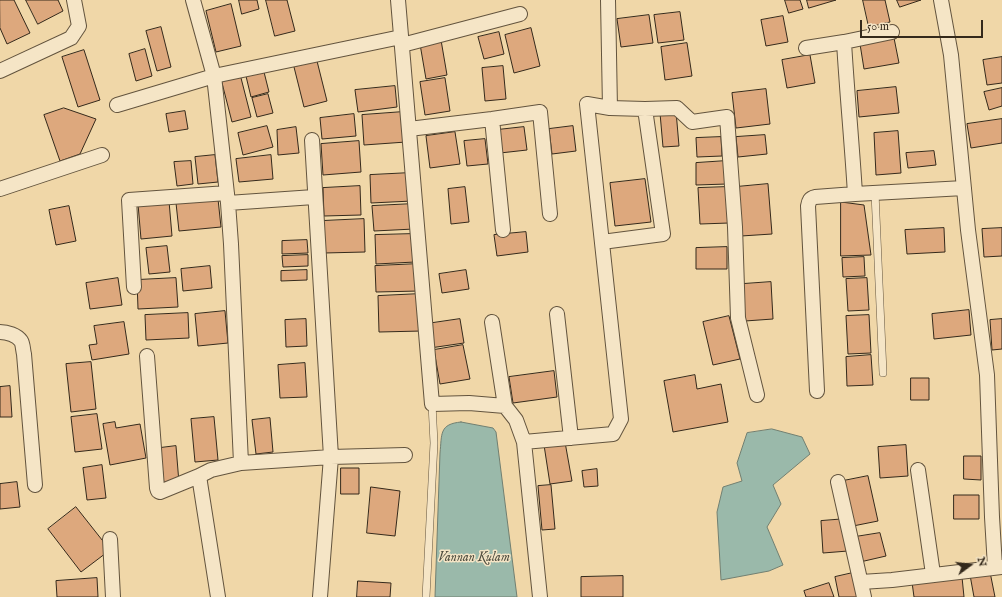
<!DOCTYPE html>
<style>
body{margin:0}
#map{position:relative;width:1002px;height:597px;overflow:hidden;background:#f0d7a8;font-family:"IM FELL English",serif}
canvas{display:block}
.north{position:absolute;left:950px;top:545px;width:40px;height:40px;-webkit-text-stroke:3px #f5e5c6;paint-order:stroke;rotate:75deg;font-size:11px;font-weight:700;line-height:16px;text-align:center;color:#34291b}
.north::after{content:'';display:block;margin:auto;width:14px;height:18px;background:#34291b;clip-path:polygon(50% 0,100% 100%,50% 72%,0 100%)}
.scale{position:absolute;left:860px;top:20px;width:123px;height:18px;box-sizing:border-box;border:2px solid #34291b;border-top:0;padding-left:5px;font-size:12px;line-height:14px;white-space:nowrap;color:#34291b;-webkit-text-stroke:3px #f5e5c6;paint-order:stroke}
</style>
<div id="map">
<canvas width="1002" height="597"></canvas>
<div class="north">N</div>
<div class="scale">50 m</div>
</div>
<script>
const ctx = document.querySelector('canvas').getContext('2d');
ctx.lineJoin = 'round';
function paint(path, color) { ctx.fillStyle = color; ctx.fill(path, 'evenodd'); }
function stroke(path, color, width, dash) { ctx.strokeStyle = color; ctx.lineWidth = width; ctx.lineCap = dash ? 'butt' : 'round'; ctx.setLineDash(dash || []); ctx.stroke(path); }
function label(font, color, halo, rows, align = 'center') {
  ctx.font = font + ' "IM FELL English",serif'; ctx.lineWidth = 3; ctx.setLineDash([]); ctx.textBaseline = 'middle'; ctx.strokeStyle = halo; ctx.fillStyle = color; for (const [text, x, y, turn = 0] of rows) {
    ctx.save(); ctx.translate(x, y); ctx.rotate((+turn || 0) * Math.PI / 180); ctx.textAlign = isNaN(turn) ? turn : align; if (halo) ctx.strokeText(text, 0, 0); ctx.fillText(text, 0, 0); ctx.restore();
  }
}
const water = new Path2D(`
 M461 422 493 428 496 432 517 597H435L440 453C442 434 439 424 461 422Z
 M772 429 802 437 810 454 773 485 781 504 767 527 783 565 769 571 721 580 717 512 723 487 742 481 737 463 747 433Z`);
paint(water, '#9ab9aa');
stroke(water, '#717f71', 1);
const building = new Path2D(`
 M0 0H14L30 33 7 44 0 28Z
 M26 0H58L63 11 38 24Z
 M239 0H257L259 9 242 14Z
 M266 0H287L295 31 275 36Z
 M785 0H800L803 9 789 13Z
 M807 0H836L809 8Z
 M863 0H885L890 22 869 27Z
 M897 0H921L900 7Z
 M231 4 241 46 216 52 206 11Z
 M680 12 684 40 658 43 654 15Z
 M649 15 653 43 621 47 617 19Z
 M783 16 788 42 766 46 761 20Z
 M161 27 171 67 157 71 146 31Z
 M531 28 540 66 514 73 505 35Z
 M499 32 504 54 484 59 478 37Z
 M894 38 899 63 864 69 860 44Z
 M441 40 447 75 426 79 420 44Z
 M687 43 692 76 665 80 661 47Z
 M145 49 152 76 136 81 129 54Z
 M84 50 100 100 78 107 62 57Z
 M810 55 815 83 787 88 782 60Z
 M1002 57V83L987 85 983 60Z
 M317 61 327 101 304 107 294 67Z
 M503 66 506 99 485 101 482 68Z
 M263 68 269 92 251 97 245 72Z
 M240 74 251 117 232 122 221 79Z
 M445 78 450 111 425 115 420 82Z
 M395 86 397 107 358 112 355 90Z
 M896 87 899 113 859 117 857 91Z
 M1002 88V106L989 110 984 92Z
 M766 89 770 124 736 128 732 93Z
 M268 94 273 113 257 117 252 98Z
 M64 108 96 119 80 154 60 161 44 115Z
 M185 111 188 129 169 132 166 114Z
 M676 111 679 146 663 147 660 113Z
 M403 112 406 142 364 145 362 115Z
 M354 114 356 136 322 139 320 118Z
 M1002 119V143L971 148 967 124Z
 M267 126 273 147 243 155 238 133Z
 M573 126 576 151 552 154 549 129Z
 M296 127 299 153 278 155 277 130Z
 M524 127 527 150 500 153 497 130Z
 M898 131 901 173 876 175 874 133Z
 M455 132 460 164 430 168 426 136Z
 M765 135 767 154 738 157 736 137Z
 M721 137 722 156 697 157 696 138Z
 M485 139 488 164 467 166 464 141Z
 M359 141 361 172 323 175 321 144Z
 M934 151 936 165 908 168 906 153Z
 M215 155 218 182 198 184 195 157Z
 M271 155 273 179 239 182 236 159Z
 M191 161 193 184 177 186 174 162Z
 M726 161 727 184 696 185V163Z
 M410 173 412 201 371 203 370 175Z
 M645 179 651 222 615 226 610 183Z
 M768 184 772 234 741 236 736 187Z
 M360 186 361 215 324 216 323 188Z
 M465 187 469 222 451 224 448 189Z
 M727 187 729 223 700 224 698 188Z
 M218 199 221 227 179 231 176 203Z
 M169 201 172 236 141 239 138 204Z
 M841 202 864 205 871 255 841 256Z
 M413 204 414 229 374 231 372 206Z
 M69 206 76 241 56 245 49 210Z
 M364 219 365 252 324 253 322 221Z
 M944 228 945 252 907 254 905 230Z
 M1002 228V256L984 257 982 229Z
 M526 232 528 252 497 256 494 235Z
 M413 234 415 262 376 264 375 235Z
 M307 240 308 253 282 254V241Z
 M167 246 170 272 149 274 146 248Z
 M727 247V269H696V248Z
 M308 255V266L283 267 282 256Z
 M864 257 865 276 843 277 842 258Z
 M418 264 419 291 376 292 375 266Z
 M210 266 212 288 183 291 181 269Z
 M307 270V280L281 281V271Z
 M466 270 469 289 442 293 439 274Z
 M118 278 122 305 90 309 86 283Z
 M176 278 178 307 138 309 137 280Z
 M867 278 869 310 848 311 846 279Z
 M771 282 773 319 745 321 743 284Z
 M420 294 422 331 379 332 378 296Z
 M969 310 971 335 934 339 932 314Z
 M225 311 228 343 198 346 195 314Z
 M188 313 189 338 146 340 145 315Z
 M869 315 871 353 848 354 846 316Z
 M729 316 740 359 713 365 703 322Z
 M306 319 307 346 286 347 285 320Z
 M460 319 464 343 430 348 426 324Z
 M1002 319V349L992 350 990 320Z
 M124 322 129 354 92 360 89 345 97 344 94 326Z
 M463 345 470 379 440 384 434 350Z
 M871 355 873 385 847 386 846 357Z
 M91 362 96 409 71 412 66 364Z
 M305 363 307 397 280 398 278 365Z
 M554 371 557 397 513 403 509 377Z
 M695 375 697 389 721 384 728 422 673 432 664 381Z
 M911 378H929V400H911Z
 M10 386 12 417H0V387Z
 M97 414 102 449 75 452 71 417Z
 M214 417 218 460 195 462 191 419Z
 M270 418 273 452 256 454 252 420Z
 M115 422 116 428 140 424 146 458 110 465 103 424Z
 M565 442 572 481 550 484 544 445Z
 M906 445 908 476 880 478 878 447Z
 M176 446 179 483 164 484 160 448Z
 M964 456H981V480L964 479Z
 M102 465 106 498 87 500 83 468Z
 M341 468H359V494H341Z
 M597 469 598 486 584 487 582 471Z
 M868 476 878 521 853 526 843 481Z
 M17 482 20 507 0 509V484Z
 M551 485 555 529 542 530 538 486Z
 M371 487 400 491 395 536 367 533Z
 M954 495H979V519H954Z
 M76 507 110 550 81 572 48 529Z
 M846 519 848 551 823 553 821 521Z
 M880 533 886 556 860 562 855 537Z
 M857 572 862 597H839L835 577Z
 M990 572 995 597H974L970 575Z
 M623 576V597H581V577Z
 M962 577 964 597H914L912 582Z
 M97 578 98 597H57L56 581Z
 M358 581 391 583 390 597H357Z
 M829 583 834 597H806L804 591Z`);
paint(building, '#dda87d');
stroke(building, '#34291b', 1);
const service = new Path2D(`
 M875 193 883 373
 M426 597 434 443 432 404`);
const minor = new Path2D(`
 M193 0 214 76 228 203 231 244 241 463
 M398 0 432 404 469 403 505 406 516 420 524 442
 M941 0 951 55 968 230 987 375 992 517 995 567
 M892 32 844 42C847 93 852 144 855 194L964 188
 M402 45 520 14
 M806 48 844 42
 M0 71 71 38 79 26 74 0
 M117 105 214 76 401 37
 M645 109 677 108 692 122 727 117 735 227 738 318 757 395
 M492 119 503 230
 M409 129 492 119 540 112 550 214
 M0 189 102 155
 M228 203 314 197
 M602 242 663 234 645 109 610 108
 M134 287 129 200 227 193
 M557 314 571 438
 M492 322 505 406
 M0 332C7 332 17 335 21 341 23 344 23 351 24 354L35 485
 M147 356 157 488 158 491 160 492 199 476 218 597
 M817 391 808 206C809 201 810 198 815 197L855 194
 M918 470 933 574
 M199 476 211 470 241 463 331 457 312 140
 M838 482 864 597
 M110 539 113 597
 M861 582 892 580 1002 567
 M320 597 331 457 405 455
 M540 597 524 442 613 434 621 419 587 104 610 108 608 0`);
stroke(service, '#63543e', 8);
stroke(minor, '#63543e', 16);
stroke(service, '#f5e5c6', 7);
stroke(minor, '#f5e5c6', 14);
label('italic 13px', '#4e4d3f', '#f5e5c6', [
 ["Vannan Kulam",474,558]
]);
</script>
